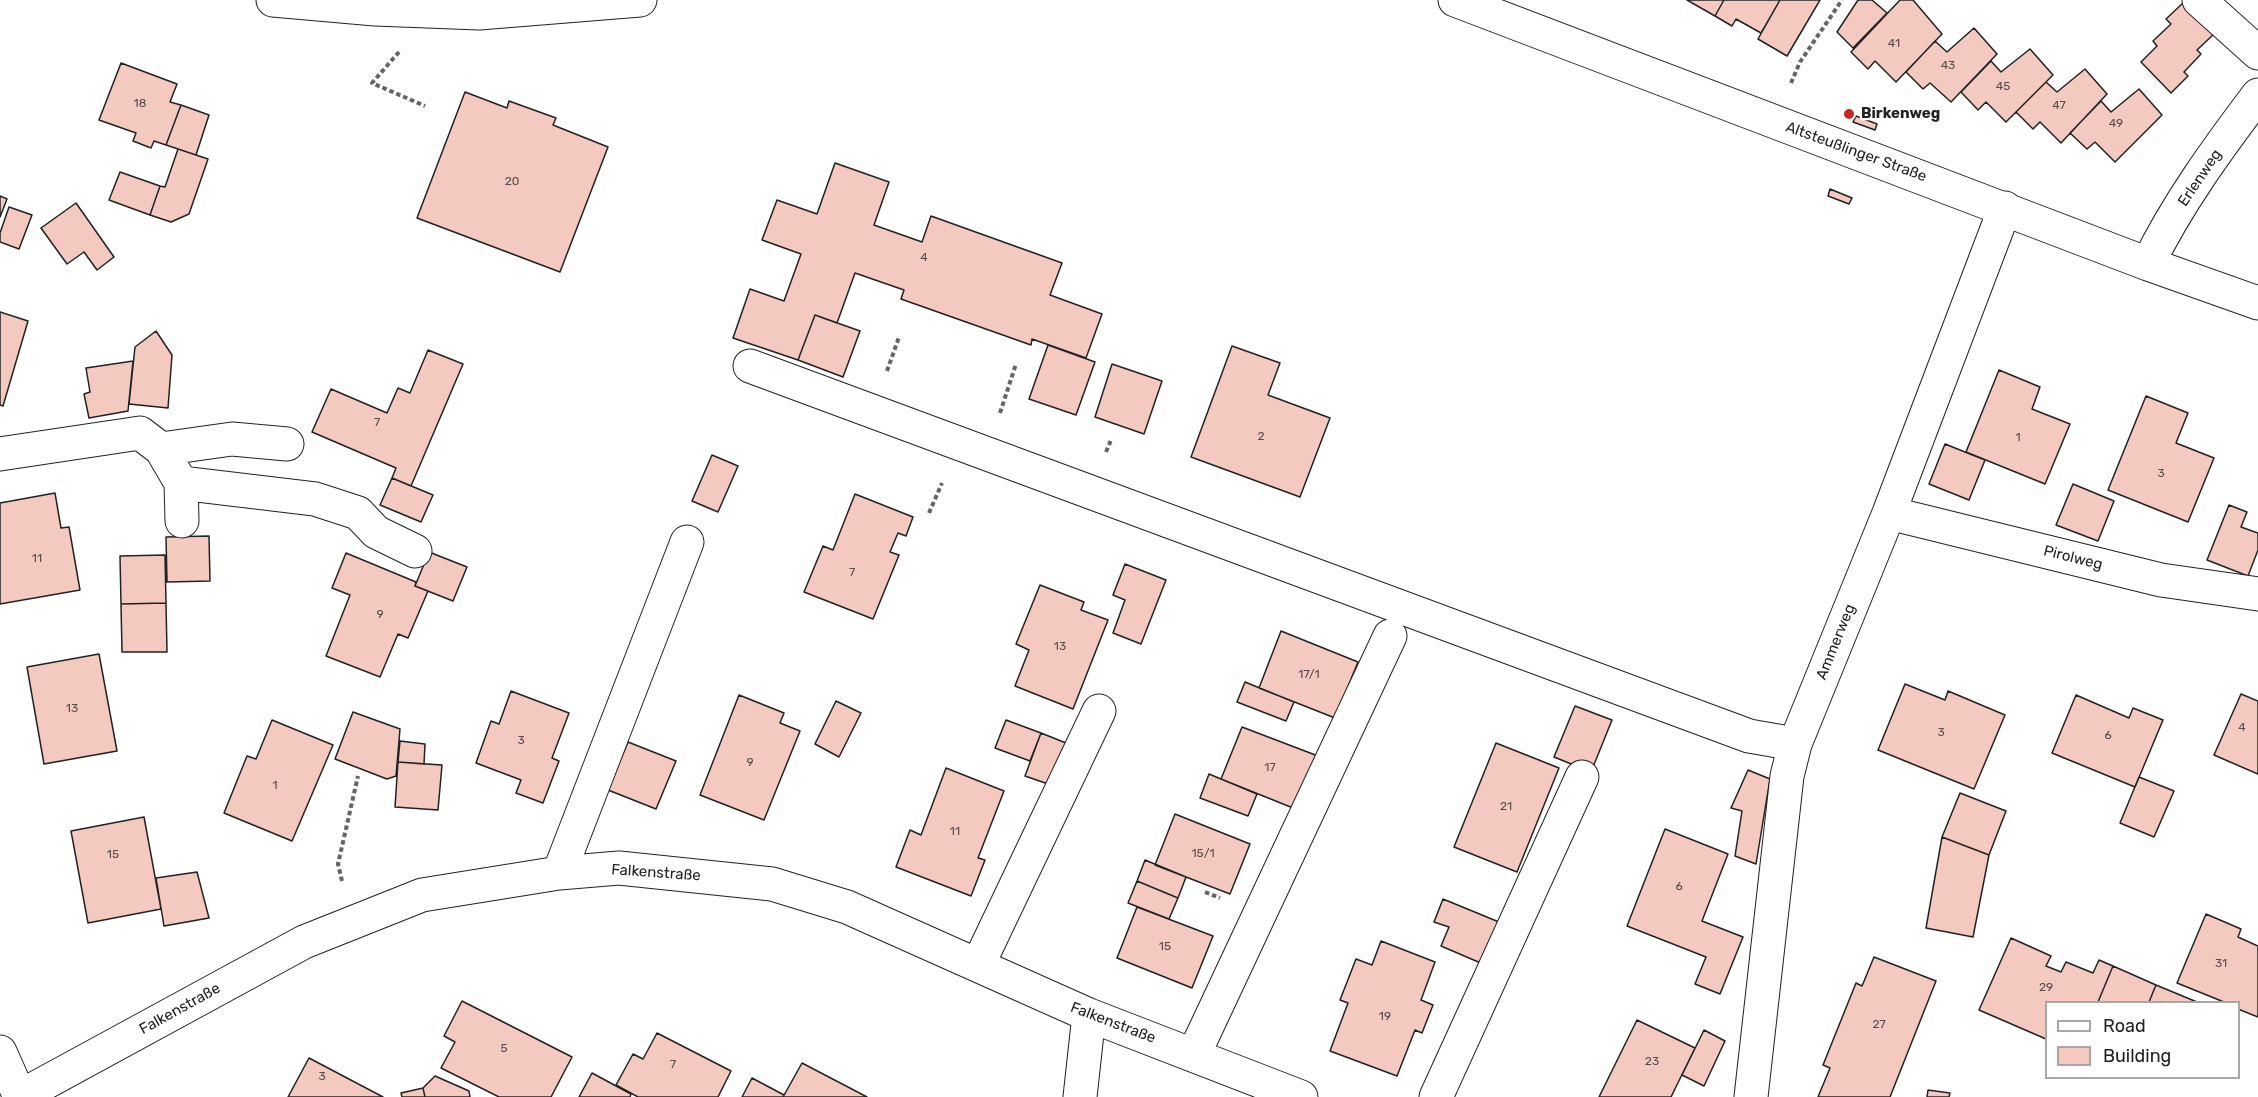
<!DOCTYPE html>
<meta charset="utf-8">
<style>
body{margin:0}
#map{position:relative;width:2258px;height:1097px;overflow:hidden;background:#fff;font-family:Rubik,sans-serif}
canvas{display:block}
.legend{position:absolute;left:2045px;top:1001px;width:195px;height:78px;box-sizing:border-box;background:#fff;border:2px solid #a7a7a7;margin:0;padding:8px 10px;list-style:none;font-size:18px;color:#222}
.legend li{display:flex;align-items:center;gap:12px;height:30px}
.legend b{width:30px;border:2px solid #a7a7a7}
</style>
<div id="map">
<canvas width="2258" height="1097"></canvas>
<ul class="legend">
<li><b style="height:8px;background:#fff"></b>Road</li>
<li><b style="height:16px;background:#f3c9c0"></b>Building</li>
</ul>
</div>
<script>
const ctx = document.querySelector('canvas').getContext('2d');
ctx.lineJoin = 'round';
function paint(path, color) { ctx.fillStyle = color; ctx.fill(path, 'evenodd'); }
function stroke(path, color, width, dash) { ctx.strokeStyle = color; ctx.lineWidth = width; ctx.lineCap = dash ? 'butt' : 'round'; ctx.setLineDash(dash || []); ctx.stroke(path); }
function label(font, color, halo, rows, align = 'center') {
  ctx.font = font + ' Rubik,sans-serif'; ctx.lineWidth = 4.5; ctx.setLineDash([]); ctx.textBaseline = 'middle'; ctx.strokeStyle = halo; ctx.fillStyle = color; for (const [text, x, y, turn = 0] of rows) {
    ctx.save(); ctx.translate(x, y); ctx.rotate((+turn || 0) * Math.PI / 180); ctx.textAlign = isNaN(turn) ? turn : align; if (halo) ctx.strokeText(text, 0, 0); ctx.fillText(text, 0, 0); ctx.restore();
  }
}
const building = new Path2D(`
 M1687 0H1724L1715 16Z
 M1724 0H1780L1761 33 1736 19 1732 26 1715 16Z
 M1780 0H1820L1787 56 1758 39Z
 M1858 0H1872L1887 13 1853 48 1837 32Z
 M1900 0H1913L1942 34 1896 82 1875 61 1868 69 1851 52Z
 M2184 2 2215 33 2197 50 2201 54 2184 72 2188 76 2171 93 2141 62 2157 46 2153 41 2171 24 2166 19Z
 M1974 28 1997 54 1951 102 1930 83 1923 89 1906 72 1935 41 1947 52Z
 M2030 49 2053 75 2006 122 1986 102 1978 110 1961 92 1991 61 2001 72Z
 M121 63 177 84 170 102 181 105 166 145 154 141 151 148 133 141 136 133 99 120Z
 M2085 69 2107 94 2061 143 2040 122 2033 129 2016 112 2046 82 2057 92Z
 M2139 89 2162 115 2115 162 2095 142 2087 149 2070 133 2101 101 2111 112Z
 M465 92 507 108 509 101 556 118 553 125 608 147 560 272 417 218Z
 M181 105 209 115 196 155 166 145Z
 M1856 116 1877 124 1875 130 1853 122Z
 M178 149 208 159 189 214 171 222 150 215 160 186 165 187Z
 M835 163 889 182 874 225 922 242 931 216 1062 263 1050 295 1102 314 1086 358 1032 339 1031 345 901 299 904 290 855 273 837 323 815 315 798 360 733 338 750 289 784 301 801 254 762 240 777 200 817 214Z
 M120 172 160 186 150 215 109 200Z
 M1830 189 1852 198 1849 204 1828 196Z
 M0 196 7 199 0 217Z
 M76 203 114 257 97 270 84 252 67 264 41 228Z
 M9 207 32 215 19 249 0 242V233Z
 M0 312 28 321 3 406 0 405Z
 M815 315 860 331 843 377 798 360Z
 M156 331 172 355 168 408 129 404 135 347Z
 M1048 345 1095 362 1076 415 1029 399Z
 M1232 346 1280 363 1268 395 1330 418 1300 497 1191 457Z
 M428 350 463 364 411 486 392 478 396 468 312 432 331 389 387 413 398 388 410 393Z
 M133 361 128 411 89 418 84 394 90 392 86 368Z
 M1112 364 1162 381 1144 434 1095 417Z
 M1999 370 2040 387 2032 409 2070 424 2045 484 1966 452Z
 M2146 396 2188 413 2176 443 2214 458 2188 522 2108 490Z
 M1945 444 1985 460 1969 500 1929 484Z
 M712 455 738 466 718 512 692 501Z
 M392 478 433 495 421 522 380 505Z
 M2073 484 2114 501 2098 541 2056 525Z
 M55 493 61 528 69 527 80 590 0 604V503Z
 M855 494 913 517 906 536 898 533 890 552 899 555 873 619 804 592 823 546 833 550Z
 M2229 505 2247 512 2241 527 2258 533V550L2248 576 2207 560Z
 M209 536 210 581 167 582 166 537Z
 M429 552 467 567 453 601 415 586Z
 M346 553 416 582 415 586 428 591 408 638 398 634 380 677 326 656 350 595 332 588Z
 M165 555 166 603 121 604 120 556Z
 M1125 564 1166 580 1141 644 1113 633 1125 600 1113 595Z
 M1040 585 1084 602 1081 610 1108 620 1073 709 1015 686 1029 650 1016 644Z
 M166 603 167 652H122L121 604Z
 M1281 631 1358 662 1335 718 1259 688Z
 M99 654 117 751 44 764 27 667Z
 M1245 682 1294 702 1286 721 1237 702Z
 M1905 684 1945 700 1948 691 2005 715 1974 789 1878 750Z
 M511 691 569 713 552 758 559 761 543 803 516 793 521 780 476 763 491 721 499 724Z
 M2241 694 2258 701V774L2214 755Z
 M739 695 784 713 780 723 800 731 764 820 700 795Z
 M2076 695 2129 718 2133 708 2163 720 2135 787 2052 753Z
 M836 701 861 713 839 757 815 744Z
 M1575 706 1612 720 1591 772 1554 757Z
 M353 712 400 729 396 776 387 779 335 759Z
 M272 720 333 745 292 841 224 813 247 756 256 759Z
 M1006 720 1041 733 1030 761 995 748Z
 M1242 727 1318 756 1298 810 1221 779Z
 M1041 733 1066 743 1054 786 1025 776Z
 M400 741 425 744 424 764 398 762Z
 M628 742 676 761 656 809 608 790Z
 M1496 743 1559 768 1517 872 1454 847Z
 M398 762 442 765 438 810 395 807Z
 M946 768 1004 791 978 858 985 860 971 896 896 867 910 830 921 835Z
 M1748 770 1770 779 1756 864 1735 856 1742 811 1731 808Z
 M1209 774 1257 794 1248 816 1200 798Z
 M2139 777 2174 791 2154 837 2120 823Z
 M1960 793 2006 811 1989 855 1942 837Z
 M1175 814 1250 844 1230 894 1155 865Z
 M144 817 161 909 88 923 71 831Z
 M1665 829 1728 854 1702 921 1743 937 1720 994 1695 984 1706 957 1627 926Z
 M1942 837 1989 855 1973 937 1926 928Z
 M1145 860 1186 877 1178 898 1137 881Z
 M197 872 209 918 164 926 156 878Z
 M1137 881 1178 898 1169 919 1128 903Z
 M1443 899 1499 922 1483 964 1441 946 1449 927 1434 922Z
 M1137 907 1213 936 1192 988 1117 958Z
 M2206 914 2241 929 2238 937 2258 946V1017L2238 1009V1002H2224L2177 983Z
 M2011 938 2051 956 2046 966 2061 972 2066 962 2093 973 2099 960 2113 966 2098 1002H2046V1039L1979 1010Z
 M1381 941 1435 962 1421 1000 1433 1005 1422 1033 1415 1030 1397 1076 1330 1051 1348 1003 1340 1000 1356 959 1372 965Z
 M1874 957 1936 981 1890 1097H1818L1830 1068 1823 1065 1856 983 1862 986Z
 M2113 966 2156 985 2149 1002H2098Z
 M2156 985 2197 1002H2149Z
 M462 1001 572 1057 551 1097H499L441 1068 455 1042 444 1036Z
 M1637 1020 1695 1048 1671 1097H1599Z
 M1704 1030 1725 1041 1704 1086 1682 1075Z
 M657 1033 731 1071 718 1097H638L616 1085 633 1054 643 1059Z
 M309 1058 383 1097H288Z
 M802 1063 867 1097H783Z
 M592 1073 631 1094 630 1097H579Z
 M435 1076 469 1091 470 1097H425L423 1088Z
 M752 1078 784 1095 783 1097H742Z
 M423 1088 425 1097H402L401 1093Z
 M1928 1090 1950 1093 1949 1097H1927Z`);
paint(building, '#f3c9c0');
stroke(building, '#222', 1.5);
const minor = new Path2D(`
 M273 0 375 9 479 13 640 0
 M1455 0 2148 264 2258 303
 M2199 0 2258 53
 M2148 264C2177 204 2218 148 2258 95
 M750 366 1749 736 1795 744
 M161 449 232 439 287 444
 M0 454 140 433 161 449 181 483 182 521
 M181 483 315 499 358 513 376 532 415 551
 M1889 513 2161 580 2258 594
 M559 873 687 542
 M978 965 1099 711
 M0 1052 20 1097
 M1194 1054 1390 636
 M19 1097 304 942 422 895 559 873 619 868 772 884 847 907 1089 1015 1301 1097
 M1080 1097 1089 1015
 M1436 1097 1582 777
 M1751 1097 1787 776 1795 744 1889 513 2005 208`);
stroke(minor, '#222', 35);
stroke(new Path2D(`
 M399 52 372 83 425 106
 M1791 83 1800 62 1842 0
 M887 371 899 337
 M1000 413 1016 364
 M1106 452 1111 440
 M929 513 942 483
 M342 881 338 864 358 776
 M1205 892 1220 898`), '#646464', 4, [4.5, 3]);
stroke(minor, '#fff', 33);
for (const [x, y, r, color] of [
 [1849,114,6,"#c62828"]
]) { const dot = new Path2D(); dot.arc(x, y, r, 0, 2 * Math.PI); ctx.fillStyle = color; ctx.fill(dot); stroke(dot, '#fff', 2); }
label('12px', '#564c4a', null, [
 ["41",1894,44],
 ["43",1948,66],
 ["45",2003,87],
 ["18",140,104],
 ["47",2059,106],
 ["49",2116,124],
 ["20",512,182],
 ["4",924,258],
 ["7",377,423],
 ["2",1261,437],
 ["1",2018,438],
 ["3",2161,474],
 ["11",37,559],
 ["7",852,573],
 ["9",380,615],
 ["13",1060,647],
 ["17/1",1309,675],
 ["13",72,709],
 ["4",2242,728],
 ["3",1941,733],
 ["6",2108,736],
 ["3",521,741],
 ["9",750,763],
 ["17",1270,768],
 ["1",275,786],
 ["21",1506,807],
 ["11",955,832],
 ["15/1",1203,854],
 ["15",113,855],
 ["6",1679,887],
 ["15",1165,947],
 ["31",2221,964],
 ["29",2046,988],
 ["19",1385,1017],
 ["27",1879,1025],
 ["5",504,1049],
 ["23",1652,1062],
 ["7",673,1065],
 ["3",322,1077]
]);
label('bold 15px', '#222', '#fff', [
 ["Birkenweg",1861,114]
], 'left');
label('15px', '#222', '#fff', [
 ["Altsteußlinger Straße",1856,152,20],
 ["Erlenweg",2200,178,-56],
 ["Pirolweg",2073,558,14],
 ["Ammerweg",1836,642,-68],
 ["Falkenstraße",656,873,4],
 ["Falkenstraße",180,1009,-29],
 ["Falkenstraße",1113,1023,21]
]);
</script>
